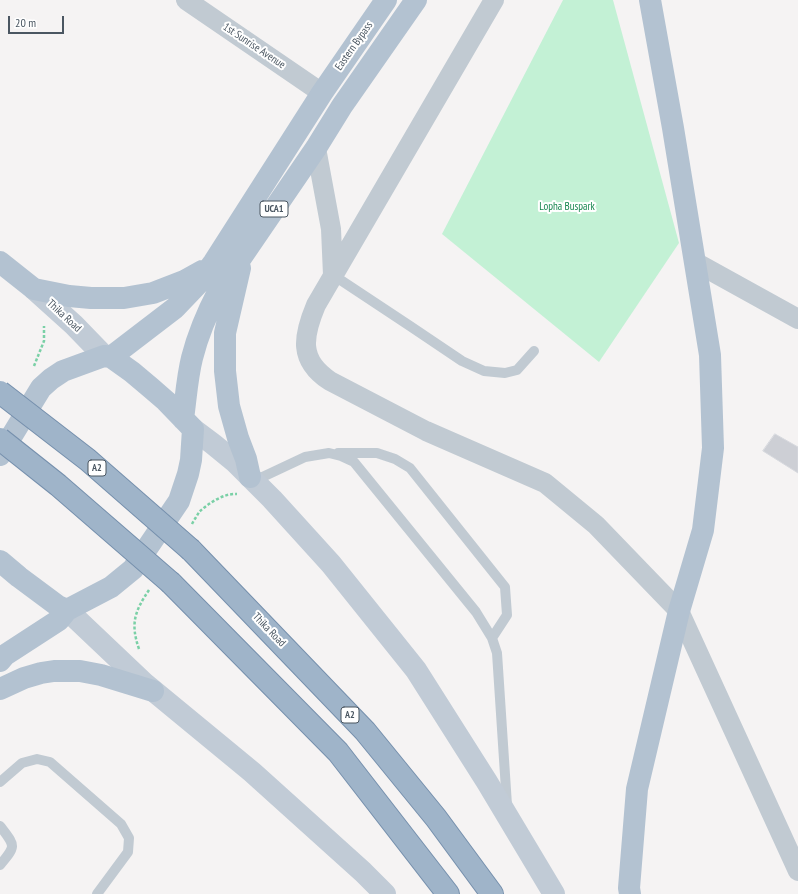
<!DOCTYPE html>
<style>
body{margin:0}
#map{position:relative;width:798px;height:894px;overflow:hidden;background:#f5f3f3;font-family:"PT Sans Narrow",sans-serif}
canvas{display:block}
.scale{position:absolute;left:8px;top:16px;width:56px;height:18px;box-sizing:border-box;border:2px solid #4a5661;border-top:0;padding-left:5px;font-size:12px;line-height:14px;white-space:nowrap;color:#4a5661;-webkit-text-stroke:3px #fff;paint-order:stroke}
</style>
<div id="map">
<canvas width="798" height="894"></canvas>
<div class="scale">20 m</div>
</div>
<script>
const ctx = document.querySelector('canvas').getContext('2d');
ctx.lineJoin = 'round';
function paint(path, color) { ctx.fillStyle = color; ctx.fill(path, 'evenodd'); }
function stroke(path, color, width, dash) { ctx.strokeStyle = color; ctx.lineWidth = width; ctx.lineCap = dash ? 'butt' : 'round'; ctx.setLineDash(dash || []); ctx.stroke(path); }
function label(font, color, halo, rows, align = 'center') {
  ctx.font = font + ' "PT Sans Narrow",sans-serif'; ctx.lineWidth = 4; ctx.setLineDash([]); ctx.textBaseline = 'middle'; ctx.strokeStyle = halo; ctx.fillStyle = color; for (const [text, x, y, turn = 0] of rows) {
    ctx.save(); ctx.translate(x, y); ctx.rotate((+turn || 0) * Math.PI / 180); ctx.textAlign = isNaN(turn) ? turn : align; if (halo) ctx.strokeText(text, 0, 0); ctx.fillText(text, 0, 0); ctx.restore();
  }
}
paint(new Path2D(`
 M563 0H613L679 243 599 362 442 234Z`), '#c3f1d5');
const building = new Path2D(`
 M775 434 798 447V473L763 451Z`);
paint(building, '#cdcfd5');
stroke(building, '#d7d9de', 1);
const trunk = new Path2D(`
 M191 550 365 731 436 818 492 894
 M171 583 338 752 448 894`);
stroke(trunk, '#7690ad', 24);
stroke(new Path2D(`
 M34 366 44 341V326
 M192 524C194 520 197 516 199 512 209 503 224 493 237 494
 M139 649C130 623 135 611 149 590`), '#7ad0a6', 2.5, [3, 2]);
stroke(new Path2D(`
 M333 275 410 326 462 361 484 371 505 373 517 370 534 351
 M338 453H377L395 459 410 468 505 587 507 615 492 638
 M254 481 305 457 329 453 341 456 354 462 476 612 492 638 497 653 507 805
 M0 782 22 763 37 759 50 762 121 824 129 838 128 852 97 894
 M0 826C15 846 17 845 0 865`), '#c1cad2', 10);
stroke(new Path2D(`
 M186 0 322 93
 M494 0 316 305C303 336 298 360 330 381L426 431 545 483 596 525 679 611 798 871
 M316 148 331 229 333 275
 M695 262 798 319`), '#c1cad2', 20);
stroke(new Path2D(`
 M34 289 74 325 104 356
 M193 429 213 444 235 462 272 499 331 564 416 670 487 782 554 894
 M67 610 144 683 252 772 363 872 385 894`), '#c1cbd6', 22);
stroke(new Path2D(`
 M0 262 34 289 69 296 91 298H124L153 293 184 281 202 271
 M240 268 225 333V371L229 406 238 438 246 459 250 477
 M111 357 175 308 197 285 214 262 322 93 386 0
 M183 419C186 398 187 378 192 358 198 334 208 311 219 290L316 148 342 106 416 0
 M0 455 41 388 51 379 63 371 104 356 111 357 132 372 151 388 166 401 193 429 191 460 188 474 179 501 133 569 111 587 67 610 59 620 5 655 0 661
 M0 561 19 577 58 606 67 610
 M0 689 24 678 41 673 54 671H80L101 675 153 691
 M630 894 629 888 637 789 679 611 703 530 713 448 710 355 673 128 650 0`), '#b3c2d1', 22);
stroke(trunk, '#9fb4c9', 22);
const trunkBridge = new Path2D(`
 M0 392 88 460 191 550
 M0 439 58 485 171 583`);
stroke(trunkBridge, '#7690ad', 24, []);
stroke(trunkBridge, '#9fb4c9', 22);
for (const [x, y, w] of [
 [274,209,28],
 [97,468,18],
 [350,715,18]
]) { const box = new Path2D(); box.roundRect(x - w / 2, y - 8, w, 16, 3); ctx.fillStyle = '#fff'; ctx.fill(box); stroke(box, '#4a5661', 1); }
label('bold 10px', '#4a5661', null, [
 ["UCA1",274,209],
 ["A2",97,468],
 ["A2",350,715]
]);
label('11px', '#4a5661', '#fff', [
 ["1st Sunrise Avenue",254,46,34],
 ["Eastern Bypass",354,46,-55],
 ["Thika Road",64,316,43],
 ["Thika Road",269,630,46]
]);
label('11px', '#17864f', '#fff', [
 ["Lopha Buspark",567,207]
]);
</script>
